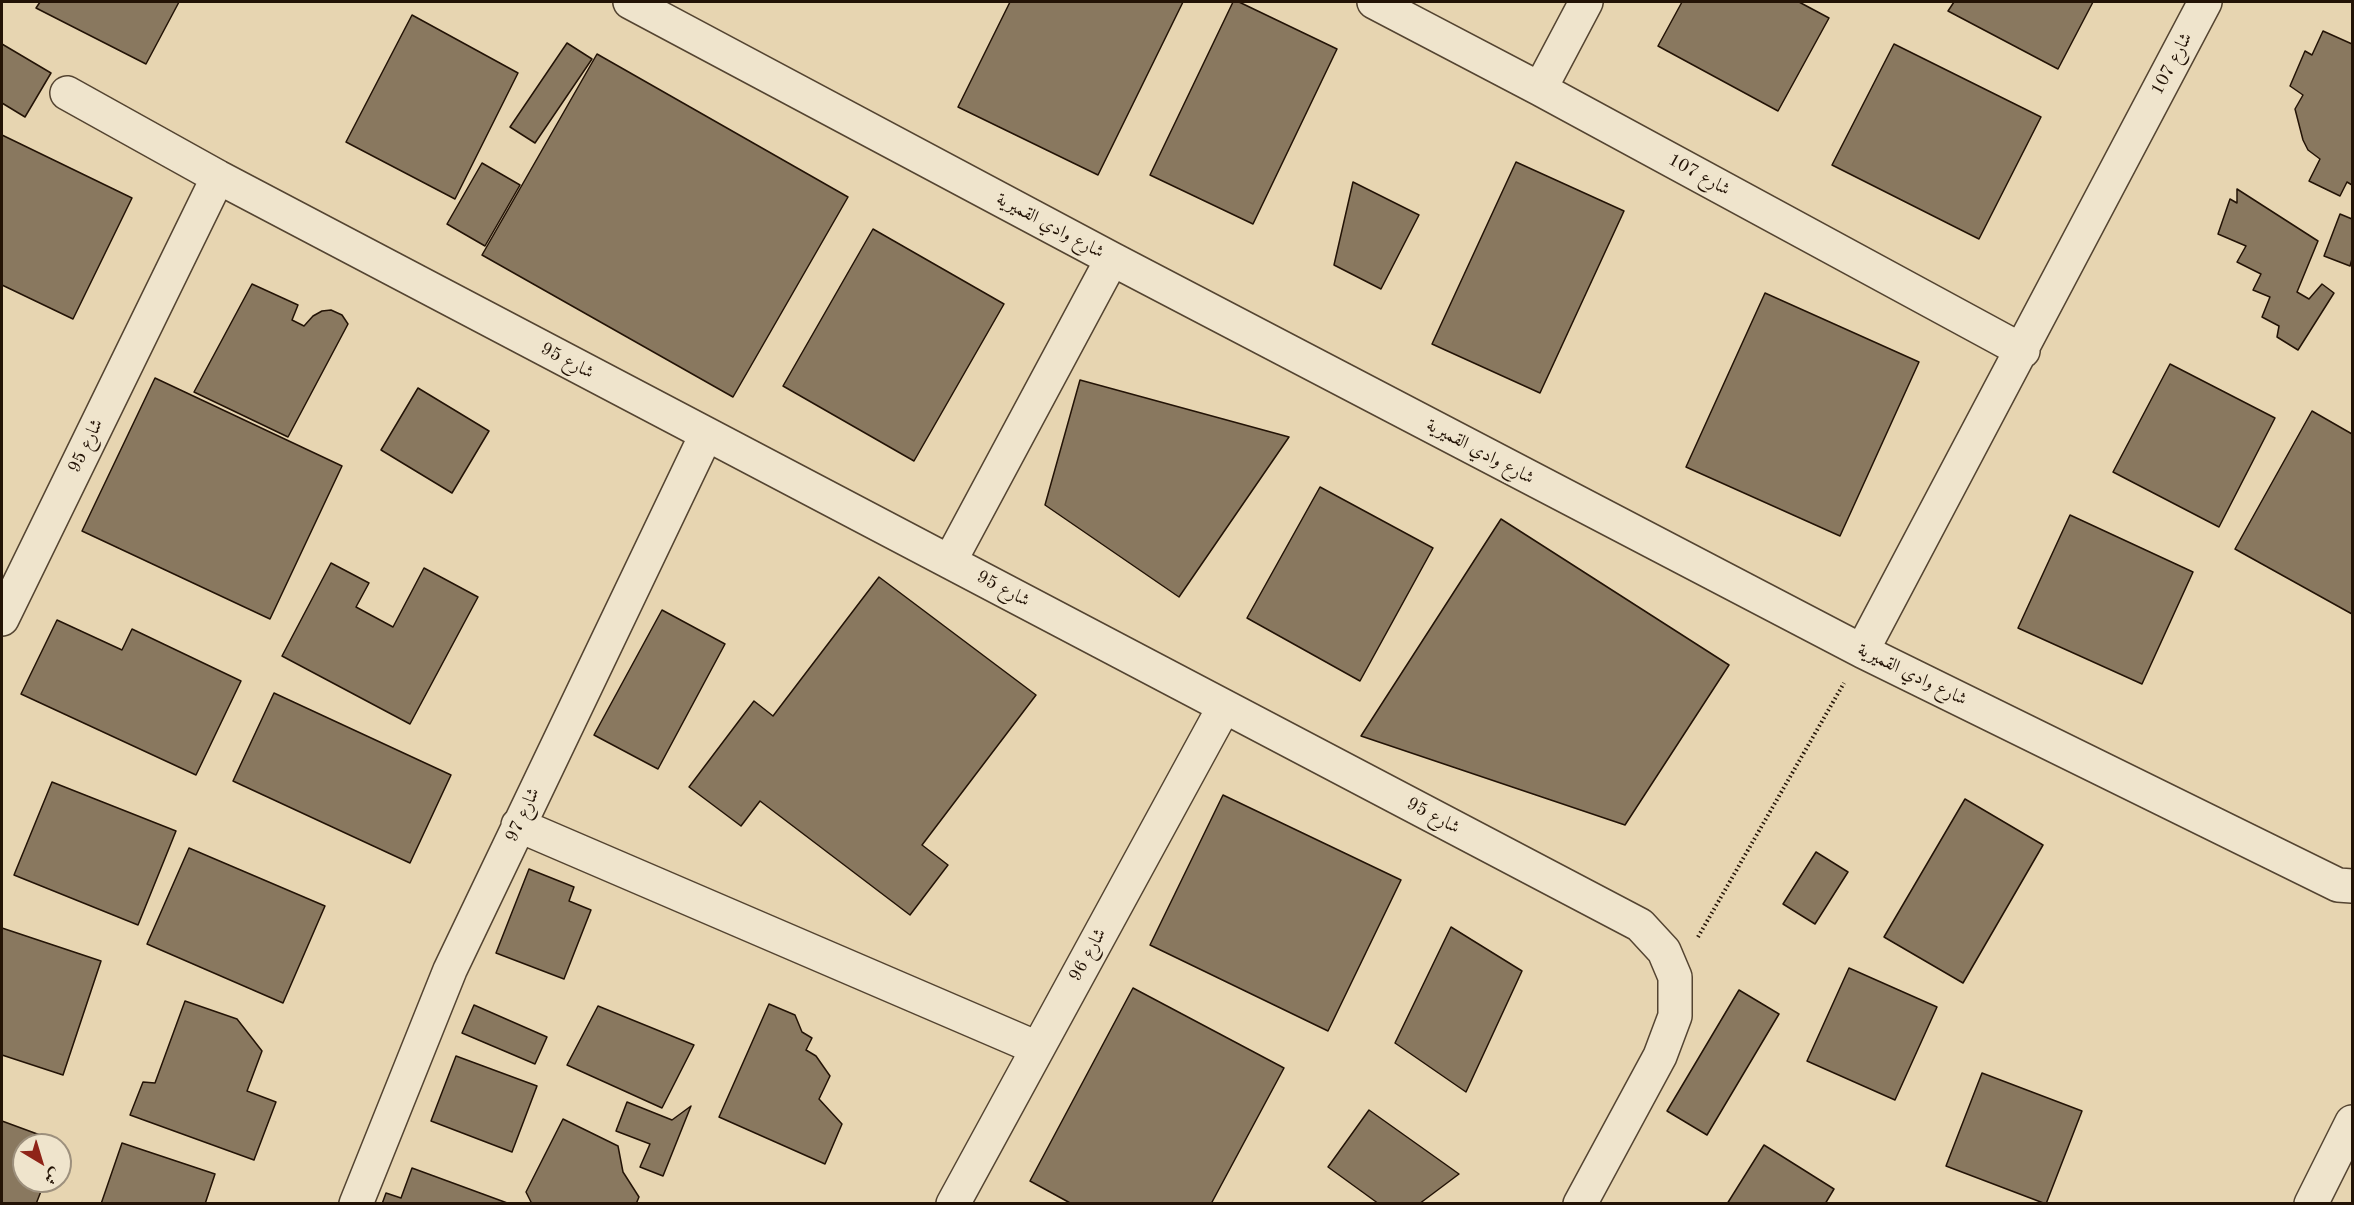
<!DOCTYPE html>
<meta charset="utf-8">
<style>
body{margin:0}
#map{position:relative;width:2354px;height:1205px;overflow:hidden;background:#e7d5b1;font-family:"Old Standard TT",Amiri,serif}
canvas{display:block}
.frame{position:absolute;inset:0;border:3px solid #231306;pointer-events:none}
.north{position:absolute;left:12px;top:1133px;width:60px;height:60px;box-sizing:border-box;background:#efe4cc;border:2px solid #9d907d;border-radius:50%;rotate:142deg;font-size:16px;font-weight:700;line-height:24px;text-align:center;color:#231306}
.north::after{content:'';display:block;margin:auto;width:21px;height:27px;background:#8f2418;clip-path:polygon(50% 0,100% 100%,50% 72%,0 100%)}
</style>
<div id="map">
<canvas width="2354" height="1205"></canvas>
<div class="frame"></div>
<div class="north">ش</div>
</div>
<script>
const ctx = document.querySelector('canvas').getContext('2d');
ctx.lineJoin = 'round';
function paint(path, color) { ctx.fillStyle = color; ctx.fill(path, 'evenodd'); }
function stroke(path, color, width, dash) { ctx.strokeStyle = color; ctx.lineWidth = width; ctx.lineCap = dash ? 'butt' : 'round'; ctx.setLineDash(dash || []); ctx.stroke(path); }
function label(font, color, halo, rows, align = 'center') {
  ctx.font = font + ' "Old Standard TT",Amiri,serif'; ctx.lineWidth = 4.5; ctx.setLineDash([]); ctx.textBaseline = 'middle'; ctx.strokeStyle = halo; ctx.fillStyle = color; for (const [text, x, y, turn = 0] of rows) {
    ctx.save(); ctx.translate(x, y); ctx.rotate((+turn || 0) * Math.PI / 180); ctx.textAlign = isNaN(turn) ? turn : align; if (halo) ctx.strokeText(text, 0, 0); ctx.fillText(text, 0, 0); ctx.restore();
  }
}
const building = new Path2D(`
 M40 2H179L146 64 36 8Z
 M1010 2H1183L1098 175 958 107Z
 M1233 2H1239L1337 49 1253 224 1150 175Z
 M1682 2H1799L1829 18 1778 111 1658 46Z
 M1954 2H2093L2058 69 1948 11Z
 M412 15 518 73 455 199 346 142Z
 M2323 31 2352 44V185L2347 182 2340 196 2309 181 2320 159 2308 150 2303 140 2295 109 2303 95 2290 86 2305 51 2312 55Z
 M567 43 592 59 535 143 510 127Z
 M2 44 51 73 25 117 2 103Z
 M1894 44 2041 117 1979 239 1832 165Z
 M597 54 848 197 733 397 482 255Z
 M2 135 132 198 73 319 2 285Z
 M1516 162 1624 211 1540 393 1432 344Z
 M482 163 520 185 485 246 447 224Z
 M1353 182 1419 215 1381 289 1334 265Z
 M2237 189 2318 241 2297 292 2309 299 2322 284 2334 293 2298 350 2277 337 2279 326 2262 317 2270 297 2253 290 2261 274 2237 262 2246 246 2218 234 2230 199 2237 203Z
 M2340 214 2352 219V259L2350 266 2324 256Z
 M873 229 1004 304 914 461 783 386Z
 M252 284 298 305 292 320 304 326 313 316 322 311 331 310 342 315 348 324 288 437 194 392Z
 M1765 293 1919 362 1840 536 1686 467Z
 M2170 364 2275 418 2219 527 2113 472Z
 M155 378 342 466 270 619 82 531Z
 M1080 380 1289 437 1179 597 1045 505Z
 M418 388 489 431 452 493 381 450Z
 M2312 411 2352 434V614L2235 549Z
 M1320 487 1433 548 1360 681 1247 618Z
 M2070 515 2193 572 2142 684 2018 628Z
 M1501 519 1729 665 1625 825 1361 736Z
 M331 563 369 583 356 607 393 627 424 568 478 597 410 724 282 656Z
 M879 577 1036 695 922 845 948 865 910 915 760 801 741 826 689 787 754 701 773 716Z
 M662 610 725 644 658 769 594 735Z
 M57 620 122 650 132 629 241 681 196 775 21 694Z
 M274 693 451 775 410 863 233 781Z
 M52 782 176 831 138 925 14 875Z
 M1223 795 1401 880 1328 1031 1150 945Z
 M1965 799 2043 845 1963 983 1884 937Z
 M189 848 325 906 283 1003 147 944Z
 M1816 852 1848 872 1815 924 1783 904Z
 M529 869 574 887 569 901 591 910 564 979 496 953Z
 M1451 927 1522 971 1466 1092 1395 1043Z
 M2 928 101 961 63 1075 2 1055Z
 M1849 968 1937 1007 1895 1100 1807 1061Z
 M1133 988 1284 1068 1211 1204H1072L1030 1181Z
 M1739 990 1779 1014 1707 1135 1667 1111Z
 M185 1001 237 1019 262 1051 247 1091 276 1102 254 1160 130 1115 143 1082 155 1083Z
 M769 1004 795 1015 802 1032 812 1038 806 1050 816 1056 830 1076 819 1099 842 1124 825 1164 719 1117Z
 M474 1005 547 1037 535 1064 462 1033Z
 M598 1006 694 1045 662 1108 567 1065Z
 M456 1056 537 1086 512 1152 431 1121Z
 M1982 1073 2082 1111 2046 1204 1946 1166Z
 M627 1102 672 1120 691 1106 663 1176 640 1167 650 1144 616 1131Z
 M1369 1110 1459 1174 1419 1204H1379L1328 1167Z
 M563 1119 618 1146 623 1172 639 1197 636 1204H532L526 1192Z
 M2 1121 59 1142 58 1145H24V1181H45L36 1204H2Z
 M122 1143 215 1174 205 1204H101Z
 M1764 1145 1834 1189 1825 1204H1727Z
 M412 1168 510 1204H382L386 1193 401 1198Z`);
paint(building, '#89785f');
stroke(building, '#231306', 1.5);
const minor = new Path2D(`
 M630 2 1112 259 1862 651 2338 885 2352 886
 M1374 2 1540 89 2023 351
 M1540 89 1586 2
 M67 93 218 177 1640 925 1664 951 1675 977V1016L1660 1056 1580 1204
 M950 561 1112 259
 M2 619 218 177
 M1862 651 2205 2
 M518 825 1037 1048
 M356 1204 450 970 706 435
 M953 1204 1224 707
 M2311 1204 2352 1122`);
stroke(minor, '#544431', 36);
stroke(new Path2D(`
 M1698 937 1844 683`), '#231306', 4, [1.5, 3]);
stroke(minor, '#efe4cc', 33);
label('18px', '#231306', '#efe4cc', [
 ["شارع 107",2172,64,-62],
 ["شارع 107",1699,175,29],
 ["شارع وادي القميرية",1050,226,28],
 ["شارع 95",567,361,28],
 ["شارع 95",86,446,-64],
 ["شارع وادي القميرية",1480,452,28],
 ["شارع 95",1003,589,28],
 ["شارع وادي القميرية",1912,675,26],
 ["شارع 97",523,815,-65],
 ["شارع 95",1433,816,28],
 ["شارع 96",1088,955,-61]
]);
</script>
